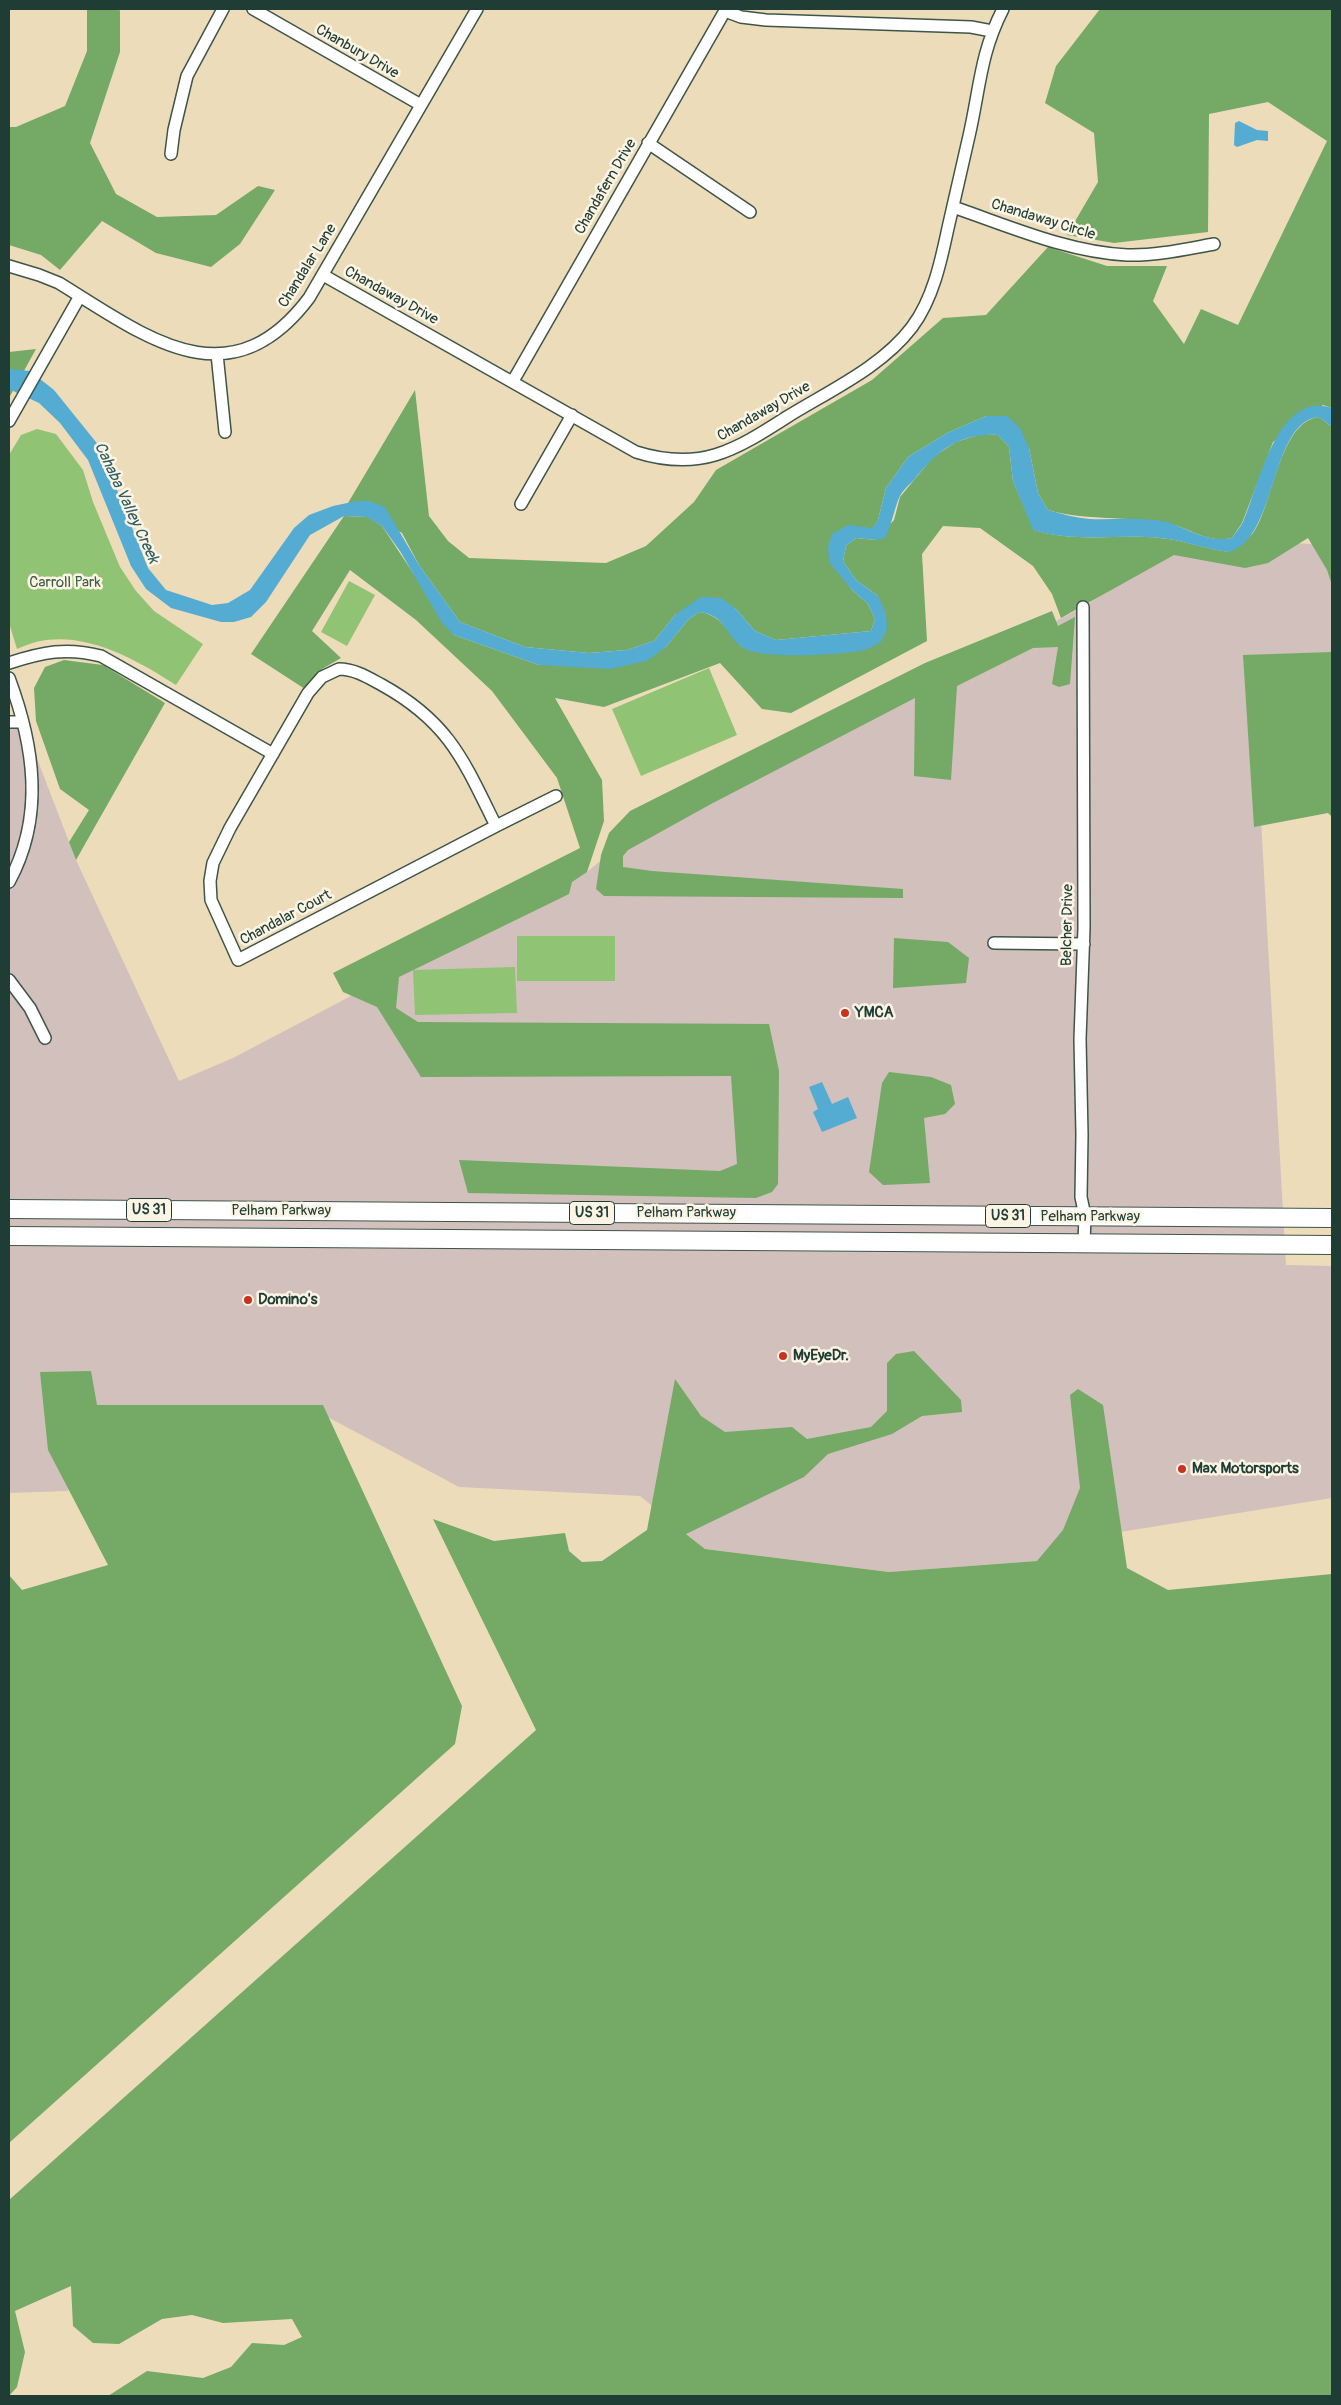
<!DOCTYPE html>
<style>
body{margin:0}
#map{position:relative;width:1341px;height:2405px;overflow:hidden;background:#eddcba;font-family:Pangolin,sans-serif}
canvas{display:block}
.frame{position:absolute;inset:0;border:10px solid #1f3d34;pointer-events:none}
</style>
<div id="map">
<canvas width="1341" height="2405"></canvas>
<div class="frame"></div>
</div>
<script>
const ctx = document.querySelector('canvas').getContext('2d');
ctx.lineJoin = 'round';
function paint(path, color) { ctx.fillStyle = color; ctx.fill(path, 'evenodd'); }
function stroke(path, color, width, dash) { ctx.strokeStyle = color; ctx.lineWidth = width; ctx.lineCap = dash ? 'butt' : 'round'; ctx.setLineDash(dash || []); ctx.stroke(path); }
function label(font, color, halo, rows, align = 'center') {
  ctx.font = font + ' Pangolin,sans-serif'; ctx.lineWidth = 5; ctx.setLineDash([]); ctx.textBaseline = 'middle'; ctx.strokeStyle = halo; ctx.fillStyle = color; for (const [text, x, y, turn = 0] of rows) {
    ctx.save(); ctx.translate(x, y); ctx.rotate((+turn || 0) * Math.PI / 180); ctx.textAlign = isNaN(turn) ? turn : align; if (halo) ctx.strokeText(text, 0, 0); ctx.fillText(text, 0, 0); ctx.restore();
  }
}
paint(new Path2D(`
 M1192 538 1332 545V660H1252L1286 1265 1332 1266V1498L1089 1537 1037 1561 889 1572 705 1549 640 1496 459 1487 322 1414 81 1417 68 1491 9 1493V722H23L76 860 179 1081 233 1058 587 872 616 848 1083 607Z`), '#d1c0bc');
paint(new Path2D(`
 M37 429 56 434 83 470 93 502 120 567 136 591 154 611 203 644 176 685C131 656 71 622 17 649L9 623V455L21 435Z
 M349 581 375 595 347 646 321 632Z
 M709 668 737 735 641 776 612 709Z
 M517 936H615V981H517Z
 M515 967 517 1013 415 1015 413 970Z`), '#91c374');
paint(new Path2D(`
 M87 9H119L120 11V52L90 143 116 194 157 217 216 215 258 186 275 190 240 244 211 267 156 253 102 221 60 270 41 255 9 245V127H16L65 106 87 51Z
 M1100 9H1332V408L1323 405 1273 442 1242 523 1232 538C1206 544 1190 527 1166 523 1126 516 1087 521 1048 510L1038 493 1029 448 986 416 947 433 908 457 886 488 878 520 872 529 861 527 832 534 851 589 868 604 875 619 871 631 776 640 755 631 735 608 676 614 654 641 627 650 589 653 525 647 460 622 419 565 402 533 348 503 415 390 429 516 448 541 469 558 606 563 646 546 694 502 716 470 872 380 943 318 986 315 1048 247 1107 266H1167L1153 301 1184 344 1201 309 1238 325 1327 141 1268 102 1209 114 1208 232 1114 243 1067 235 1098 182 1094 133 1045 103 1056 66Z
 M36 349 9 398V352Z
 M1319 417 1332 427V585L1327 570 1308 538 1268 563 1245 568 1174 555 1061 618 1052 594 1033 566 980 528 943 526 922 554 927 641 791 713 762 709 720 663 604 707 555 698 602 780 604 821 587 872 572 882 569 894 399 977 396 1008 418 1022 769 1024 779 1071 778 1184 772 1192 756 1198 468 1193 459 1160 720 1171 737 1164 731 1076 421 1077 377 1007 343 992 333 973 580 848 557 778 492 691 416 620 350 570 312 631 341 658 322 669 305 689 251 654 344 516 368 517 382 526 454 635 539 665 665 648 688 620 699 612C720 614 729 632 742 647L881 642 878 596 856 580 843 561 846 546 856 538 876 540 894 520 900 497 933 457 956 442 981 434 998 435 1009 447 1013 481 1034 530C1075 543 1118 534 1160 538 1183 540 1205 549 1228 552 1236 546 1247 540 1253 533 1273 506 1279 421 1319 417Z
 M1052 611 1058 626 1075 617 1070 684 1059 687 1052 684 1058 647 1033 648 957 686 951 780 914 776 915 698 711 804 628 850 623 856V867L652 871 903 889V898L604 896 596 889 601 855 609 833 630 811 925 663Z
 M1332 652V817L1328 813 1254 827 1243 655Z
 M64 660 103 665 165 703 76 860 69 842 89 810 60 789 36 721 34 688 45 667Z
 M894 938 948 942 969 958 966 983 893 988Z
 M889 1072 931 1077 951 1085 955 1104 945 1114 924 1118 930 1183 883 1185 869 1172 882 1083Z
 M914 1351 961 1400 962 1412 922 1416 892 1434 828 1454 804 1477 686 1534 705 1549 889 1572 1037 1561 1063 1530 1080 1488 1070 1395 1078 1389 1103 1405 1127 1568 1168 1590 1332 1574V2396H108L147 2371 203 2378 231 2367 252 2343 284 2345 302 2337 292 2319 223 2323 192 2315 162 2319 119 2344 93 2343 73 2326 71 2286 15 2311 25 2352 17 2387 9 2396V2200L536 1730 433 1519 494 1541 565 1533 569 1551 582 1562 602 1561 647 1530 675 1379 701 1416 725 1432 792 1427 807 1439 871 1427 887 1411V1363L896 1354Z
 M91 1371 97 1405H323L462 1706 455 1744 9 2143V1575L22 1590 108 1565 48 1450 40 1372Z`), '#74a966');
paint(new Path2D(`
 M1239 121 1257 130 1268 131V141L1257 140 1237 147 1234 145 1235 123Z
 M9 369 30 371 54 390 100 447 148 568 166 590 212 605 228 603 250 590 294 528 309 515 333 506 357 501H369L385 507 419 565 460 622 525 647 589 653 627 650 654 641 676 614 701 597 721 598 735 608 755 631 776 640 871 631 875 619 868 604 851 589 829 562 828 547 832 534 848 525 872 528 878 520 886 488 908 457 947 433 986 416H1007L1020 428 1029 448 1038 493 1048 510C1062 514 1076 518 1090 519 1116 520 1144 516 1170 523 1191 530 1208 543 1232 538 1235 533 1240 528 1243 522 1259 487 1276 390 1332 408V427L1319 417C1269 421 1278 541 1228 552 1205 549 1183 540 1160 538 1118 534 1075 543 1033 530L1013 481 1009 447 998 435C959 433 937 451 914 480 909 485 902 491 899 498 894 510 892 524 885 538L876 540 856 538 846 546 843 561 856 580 878 596 886 613 887 629 881 642C876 645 870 648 864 650 843 655 758 660 742 647 724 634 726 615 699 612L688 620 665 648 646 661 610 669 539 665 454 635 442 623 400 551 382 526 367 517 344 516 310 535 266 602 251 617 234 622H221L171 608 146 589 131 566 88 460 60 423 39 403 9 389Z
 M822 1082 832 1104 848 1097 857 1118 822 1132 813 1112 818 1109 809 1087Z`), '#55acd2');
const street = new Path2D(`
 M253 9 421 105
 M725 11 741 17 766 20 971 27 992 31
 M648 143 750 212
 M171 154 174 130 187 76 223 9
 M953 207C1009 226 1067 252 1127 255 1155 256 1186 249 1214 244
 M9 266 39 275 59 283C145 336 229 404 309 298L477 9
 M323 275 636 452C700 472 734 451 787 417 829 391 882 367 912 327 933 299 941 261 948 228 955 197 962 166 969 136 980 88 980 54 1003 9
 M217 354 225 432
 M513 381 726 9
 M9 421 80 296
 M521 504 572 415
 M1083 607 1084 928 1080 1039 1082 1135 1081 1197 1085 1216 1084 1244
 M9 663C43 652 66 647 101 656L273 754
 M339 669C355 669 369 678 382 685 449 722 464 761 496 826L238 960 211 900 210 881 213 863 230 828 308 693 322 677Z
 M9 678C34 745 45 816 9 882
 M9 722H23
 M496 826 556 796
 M994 943 1084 944
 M9 980 30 1008 45 1038`);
const primary = new Path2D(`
 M9 1209 1332 1218
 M9 1236 1332 1245`);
stroke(street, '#3e5548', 14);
stroke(primary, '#3e5548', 20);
stroke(street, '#fff', 11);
stroke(primary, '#fff', 18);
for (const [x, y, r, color] of [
 [845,1013,5,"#c8321e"],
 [248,1300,5,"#c8321e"],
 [783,1356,5,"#c8321e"],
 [1182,1469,5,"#c8321e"]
]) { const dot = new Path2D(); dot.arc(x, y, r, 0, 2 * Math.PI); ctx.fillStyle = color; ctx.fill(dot); stroke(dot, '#fcf5e5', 2); }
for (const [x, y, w] of [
 [149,1210,45],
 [592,1213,45],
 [1008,1216,45]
]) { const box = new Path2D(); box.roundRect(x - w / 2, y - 11.5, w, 23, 4); ctx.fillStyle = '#fcf5e5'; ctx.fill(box); stroke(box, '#1f3d34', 1); }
label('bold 14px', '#1f3d34', null, [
 ["US 31",149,1210],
 ["US 31",592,1213],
 ["US 31",1008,1216]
]);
label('15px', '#1f3d34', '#fcf5e5', [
 ["Chanbury Drive",357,52,30],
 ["Chandafern Drive",606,187,-60],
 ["Chandaway Circle",1043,220,17],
 ["Chandalar Lane",308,266,-58],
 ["Chandaway Drive",391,296,29],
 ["Chandaway Drive",764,412,-30],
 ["Chandalar Court",286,918,-28],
 ["Belcher Drive",1068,925,-89],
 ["Pelham Parkway",281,1211],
 ["Pelham Parkway",686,1213],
 ["Pelham Parkway",1090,1217]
]);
label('15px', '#3c5e44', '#fcf5e5', [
 ["Carroll Park",65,583]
]);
label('bold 15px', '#1f3d34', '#fcf5e5', [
 ["YMCA",855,1013],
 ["Domino's",258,1300],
 ["MyEyeDr.",793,1356],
 ["Max Motorsports",1192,1469]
], 'left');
label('italic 16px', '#2f5e63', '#fcf5e5', [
 ["Cahaba Valley Creek",126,503,65]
]);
</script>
